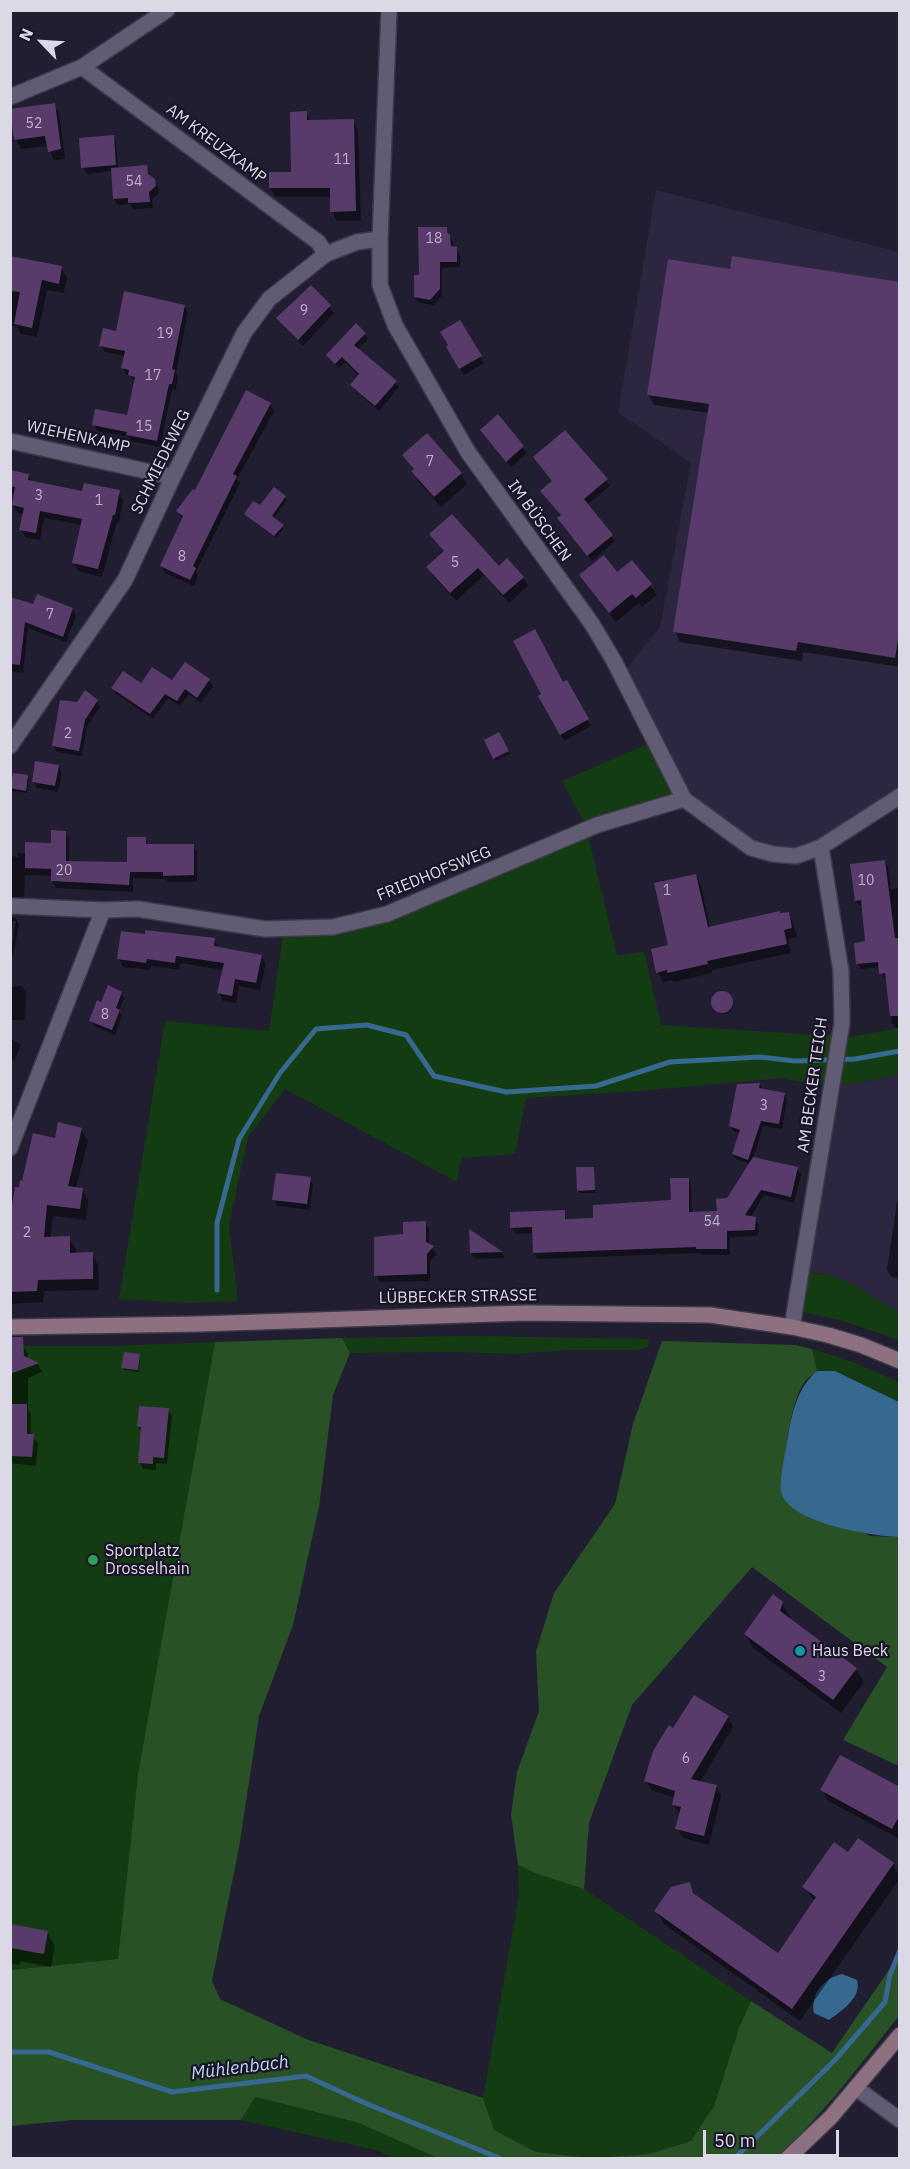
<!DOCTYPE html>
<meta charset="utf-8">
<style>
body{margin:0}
#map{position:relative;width:910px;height:2169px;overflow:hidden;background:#221e31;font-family:"IBM Plex Sans",sans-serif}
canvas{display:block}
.frame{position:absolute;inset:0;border:12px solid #dcd9e7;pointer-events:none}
.north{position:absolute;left:12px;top:12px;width:60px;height:60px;-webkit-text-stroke:4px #191427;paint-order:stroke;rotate:295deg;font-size:16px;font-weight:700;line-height:24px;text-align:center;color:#dcd9e7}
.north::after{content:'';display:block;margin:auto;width:21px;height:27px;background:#dcd9e7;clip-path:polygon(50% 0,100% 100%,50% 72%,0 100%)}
.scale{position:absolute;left:703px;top:2130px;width:136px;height:27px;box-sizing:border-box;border:3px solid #dcd9e7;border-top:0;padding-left:8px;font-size:18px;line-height:21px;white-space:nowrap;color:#dcd9e7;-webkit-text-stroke:4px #191427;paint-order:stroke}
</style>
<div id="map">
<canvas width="910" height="2169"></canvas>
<div class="frame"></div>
<div class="north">N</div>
<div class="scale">50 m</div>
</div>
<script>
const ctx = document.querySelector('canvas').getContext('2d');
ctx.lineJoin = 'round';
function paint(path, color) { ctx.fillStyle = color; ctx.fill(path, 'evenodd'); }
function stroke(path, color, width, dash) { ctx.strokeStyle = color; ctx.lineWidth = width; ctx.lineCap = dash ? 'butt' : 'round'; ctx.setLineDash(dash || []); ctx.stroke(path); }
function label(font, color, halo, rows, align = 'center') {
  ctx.font = font + ' "IBM Plex Sans",sans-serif'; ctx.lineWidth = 4.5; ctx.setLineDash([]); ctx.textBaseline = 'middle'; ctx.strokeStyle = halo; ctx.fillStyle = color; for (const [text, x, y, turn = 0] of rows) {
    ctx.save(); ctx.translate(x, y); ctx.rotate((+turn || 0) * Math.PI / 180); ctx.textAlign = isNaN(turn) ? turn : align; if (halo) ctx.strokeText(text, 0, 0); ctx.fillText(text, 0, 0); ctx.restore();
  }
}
paint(new Path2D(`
 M656 190 899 252V797L827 848 753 854 679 798 625 671 660 627 691 463 618 412Z
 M899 1075V1311L821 1273H809L839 1086Z`), '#2c2640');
paint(new Path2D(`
 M650 743 679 798 586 827 617 956 644 951 661 1025 849 1037 899 1028V1075L839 1086 812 1084 783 1078 638 1091 526 1098 515 1154 461 1158 457 1182 285 1089 248 1137 229 1225 238 1301 189 1303 119 1299 165 1021 269 1031 283 936H307L334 933 586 826 562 781Z
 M809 1273C844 1272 869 1297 899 1311V1340L843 1321 802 1312Z
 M473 1336 649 1339 648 1347 637 1350H567L516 1354 454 1352 350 1353 342 1338Z
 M215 1342 138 1774 118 1959 11 1970V1346H115Z
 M812 1349 853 1362 899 1382V1402L835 1371H817Z
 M518 1865 535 1873 584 1889 751 2001 739 2028 714 2106 691 2141 649 2154 591 2158 536 2152 494 2130 483 2098 519 1896Z
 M254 2097 356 2122 438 2158H393L376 2150 241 2120Z`), '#143c12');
paint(new Path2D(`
 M342 1338 350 1353 333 1395 319 1507 293 1625 259 1716 239 1848 212 1981 220 1999 306 2039 483 2098 494 2130 536 2152 591 2158H438L356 2122 255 2097 241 2120H73L11 2126V1970L118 1959 138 1774 215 1342Z
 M662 1341 796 1345 812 1349 817 1371C814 1374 809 1377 806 1380 788 1403 785 1462 781 1491L870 1536 899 1537V1766L843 1740 887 1667 752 1567 632 1705 589 1823 584 1889 535 1873 518 1865 511 1814 517 1772 539 1711 536 1651 554 1593 615 1504 633 1424Z
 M899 1955V2016L836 2095 791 2145 775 2158H595L649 2154 691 2141 714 2106 739 2028 751 2001 832 2053Z`), '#285125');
paint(new Path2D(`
 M817 1371H835L899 1402V1537C873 1536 786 1523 781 1491 779 1481 786 1449 788 1436 792 1412 798 1387 817 1371Z
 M842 1974 857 1980C862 1998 842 2010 829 2020L814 2013C810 1994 824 1978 842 1974Z`), '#366890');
paint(new Path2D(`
 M54 104 59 113 65 159 54 160 48 146 21 149 16 140 11 110Z
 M306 113 311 121H353L358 130 361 221H337L332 211 331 197H276L270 188 293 173Z
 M113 137 116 143 118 168 146 166 150 178 158 187 159 193 152 199 153 208 134 209 130 204 118 205 114 199 112 171 87 174 83 167Z
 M446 229 453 242V248L456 249 460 255V267L442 268V296L434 305 419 303 415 297 420 277Z
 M10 257 61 268 67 278 64 293 47 290 37 337 21 334 17 326 10 325Z
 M731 271 900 284V667L803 652 802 661 680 642 675 632 709 413 654 405 648 395Z
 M311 287 334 313 303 346 282 324 278 318Z
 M184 306 188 312 176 373 178 377 176 390 172 389 160 447 131 441 129 437 97 431 94 424 128 417 135 382 130 375H126L123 368 125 356 105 352 101 346 118 333Z
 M459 322 484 363 464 375 448 348Z
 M365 334 368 339 357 350 395 382 399 387 379 411 355 390 352 385 359 376 345 362 339 368 328 355Z
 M247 392 270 404 274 411 237 479 240 483 196 571 198 575 194 586 165 573 161 566 183 519 178 511 195 492Z
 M498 417 527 453 511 467 485 436Z
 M427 435 461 474 467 484 441 507 419 482 413 472 414 470 404 455Z
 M10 472 28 475 32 482 83 492H119L123 500 119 523 117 522 102 577 78 571 73 563 82 525 44 518 40 540 26 538 21 530 24 514 18 513 13 505 16 493 10 492Z
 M606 480 610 486 587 505 615 541 592 561 562 525 559 519 562 516 546 497Z
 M274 489 287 500 273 519 284 528 276 538 246 514 260 508Z
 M431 534 499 568 523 577 528 586 509 603 484 575 456 601 433 576 428 567 444 552Z
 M632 562 657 595 642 607 639 603 616 622 581 576 617 574Z
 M10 598 34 605 72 609 76 616 66 642 28 628 23 673 10 671Z
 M185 664 209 681 213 686 201 703 189 694 180 706 168 698 153 719 116 694 113 688 172 682Z
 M567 682 591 726 564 741 540 696Z
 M97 701 100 707 87 726 82 756 57 752 53 746 77 704Z
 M499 734 509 754 496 761 486 741Z
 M58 766 62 773 58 792 37 788 33 782Z
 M27 777 29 779 27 793 13 791 12 788Z
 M65 832 69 839V862L128 864 145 839 149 846 193 845 197 852V882H168L166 879 133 878V892L56 888 52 881V876L25 875 24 903 10 904V856L18 857V853L27 854 53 845Z
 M885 861 888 867 891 889 900 888V1028H896L892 1023 887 979H884L880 967 861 969 858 964 867 943 863 905 859 906 856 900Z
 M696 875 701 885 710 928 788 913 793 923 797 937 788 939 791 953 712 970V973L674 982 673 980 663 982 658 972 669 947Z
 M10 917H15L19 924 13 956 10 955 16 921H13L10 937Z
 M214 940 219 948 261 956 266 964 260 990 239 986 236 1003 223 1001 219 993 224 970 180 963 179 970 151 966 150 970 123 967 119 959Z
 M22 986 26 993 25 1020H10V987Z
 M121 993 124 998 119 1011 122 1016 115 1035 94 1026 91 1021 102 1004Z
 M713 1004a10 10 0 1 1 20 0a10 10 0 1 1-20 0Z
 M10 1038 21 1045 14 1061 10 1059Z
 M760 1084 762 1089 784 1094 787 1099 782 1129 763 1126 753 1158 797 1169 801 1175 794 1203 764 1195 750 1218 755 1219 759 1225 758 1236 730 1237V1255H701L700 1253 538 1259 534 1253 533 1233 516 1234 512 1228 564 1211 567 1220 595 1219 672 1201 688 1179 691 1186 692 1213H718L750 1164 736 1159 733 1154 740 1133 734 1131 731 1126Z
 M81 1129 88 1141 76 1188 82 1189 88 1200 86 1220 53 1216 50 1240 69 1238 76 1249V1254H92L98 1265 99 1290 44 1291 43 1302 10 1304V1222L20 1189 23 1182 56 1139Z
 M593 1168 595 1193H580L578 1191Z
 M310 1178 313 1185 310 1210 278 1206 274 1200Z
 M897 1202 900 1203V1278L891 1277 887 1270Z
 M425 1223 429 1229V1245L437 1254 430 1261V1281L380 1282 376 1275 405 1235Z
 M470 1232 502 1253 505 1258 475 1259 471 1253Z
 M10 1346H23L28 1354V1359L38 1364 42 1372 28 1378V1410L31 1414V1435L38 1444 36 1466 10 1463Z
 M139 1355 140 1358 139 1372 124 1370 123 1368Z
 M168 1410 172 1416 167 1464 156 1463V1470L143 1469 140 1463 142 1433 138 1426Z
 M782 1603 790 1617 789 1620 856 1669 864 1682 841 1713 753 1648 745 1634Z
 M728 1717 733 1727 700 1782 716 1786 721 1796 709 1845 683 1838 677 1828 680 1814 673 1804 675 1798 651 1790 646 1781 674 1730Z
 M900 1788V1835L898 1838 828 1801 822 1790Z
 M849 1854 893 1864 900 1878 800 2021 664 1924 656 1911 689 1884 696 1896 778 1955 815 1902 804 1887Z
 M10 1926 47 1932 55 1946 51 1967 21 1961 20 1965 10 1963Z`), '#0007');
stroke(new Path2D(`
 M217 1290V1223L239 1139 280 1073 316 1029 367 1025 406 1035 434 1076 506 1092 596 1086 670 1062 760 1057 795 1061 855 1059 900 1051
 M10 2052H49L172 2092 306 2076 365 2103 499 2158
 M735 2158 835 2060 885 2002 890 1975 900 1950`), '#366890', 5);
paint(new Path2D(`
 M55 103 61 149 48 152 45 136 14 140 10 109Z
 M307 111V120L354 119 356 211 330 212V188H269V172H291L290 112Z
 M114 135 116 165 81 168 79 138Z
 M147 165 148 174 155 179 156 186 149 192 150 202 128 203V198L113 199 111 168Z
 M418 227H447V232L450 235 451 246 457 247V262H440V289L430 300 414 297V275H419Z
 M10 256 62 266 59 284 42 280 32 328 14 324 20 292 10 291Z
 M732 256 900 282V627L895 658 798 642 796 651 673 632 709 404 647 395 668 259 730 269Z
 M311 285 331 305 298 340 276 318Z
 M124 291 185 305 172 369 175 370 172 384H169L157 441 126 435 127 432 92 425 95 409 127 415 135 377 128 375 129 370 121 368 125 351 99 346 103 328 116 331Z
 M460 320 482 356 459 369 446 347 448 345 440 332Z
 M356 323 366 333 354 345 397 381 375 406 350 385 359 374 342 357 335 364 326 355Z
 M246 390 271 403 233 474 237 476 193 566 196 568 190 580 160 566 183 516 176 511 193 489 195 490Z
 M498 414 524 446 506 462 480 430Z
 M565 430 608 479 584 499 613 535 587 556 557 518 561 515 540 491 552 481 533 457Z
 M427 433 462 473 434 497 411 471 414 469 402 455Z
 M10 470 29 474 28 480 82 491 84 483 120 490 115 515H113L98 569 72 563 82 519 40 511 36 533 19 530 24 508 12 505 15 487 10 486Z
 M274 487 286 496 272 516 284 525 274 536 244 514 253 501 260 505Z
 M452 514 499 566 507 558 524 577 503 595 478 568 450 593 426 567 444 551 429 534Z
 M604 555 617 572 632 560 652 584 636 598 632 594 609 613 579 575Z
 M37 594 73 608 63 637 25 622 20 665 10 664V597L33 604Z
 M535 629 563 682 567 680 589 719 560 735 538 696 541 694 513 641Z
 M185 662 210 679 197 698 185 689 177 701 165 694 150 714 111 688 123 671 141 683 152 667 172 680Z
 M85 690 98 700 85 720 79 751 52 746 60 700 77 702Z
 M499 732 509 751 493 759 484 740Z
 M35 761 59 765 55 786 32 782Z
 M13 773 28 775 26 791 10 788Z
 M51 830 66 831V861L127 862V837H146V844H194V875L163 876V872H130L129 885 51 881V869L25 868V842L51 843Z
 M885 860 895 938H900V1016H890L885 973 879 974 878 962 856 964 854 943 865 941 861 900 855 901 850 864Z
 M696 874 708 927 780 911V913L789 912 792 928 784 930 787 944 707 961 708 964 667 973V970L656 973 651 949 668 945 654 883Z
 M145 930 215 938 214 946 262 955 256 983 235 979 232 996 217 993 224 963 176 956 175 963 147 959 146 963 117 959 121 931 145 934Z
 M108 985 122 992 116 1008 120 1010 112 1030 89 1021 97 1000 101 1002Z
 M711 1002a11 11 0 1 1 22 0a11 11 0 1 1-22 0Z
 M760 1083 759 1088 785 1093 779 1124 761 1121 748 1160 732 1154 740 1130 729 1126 737 1084Z
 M58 1122 82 1128 68 1186 83 1188 80 1209 47 1205 44 1237 70 1236V1253L93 1252V1279L38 1280 37 1291 10 1292V1218L15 1187H19L20 1180 22 1181 33 1133 55 1138Z
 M753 1157 798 1167 791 1197 761 1190 745 1215 756 1217 755 1230 727 1231V1249H696V1247L533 1253 532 1227 510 1228V1212L565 1210V1219L593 1218V1205L671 1200 670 1178H689V1212L717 1211 716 1199 727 1198Z
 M576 1167H594L595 1190 577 1191Z
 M276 1173 311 1177 307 1204 272 1200Z
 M426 1221V1242L434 1246 427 1254V1274L374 1276V1237L403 1234V1222Z
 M469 1229 503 1252 470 1253Z
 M10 1337H23L24 1356 39 1363 10 1374Z
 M124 1352 140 1354 138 1370 121 1368Z
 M10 1404H27V1434H34L32 1457 10 1456Z
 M139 1406 169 1408 164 1458 153 1457V1464L138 1463 141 1427H137Z
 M773 1594 783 1602 780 1611 857 1668 833 1700 744 1634Z
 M694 1695 729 1716 691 1779 717 1785 704 1836 675 1829 681 1807 672 1805 675 1791 644 1781 653 1751 669 1725 673 1728Z
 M840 1755 900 1787V1815L892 1829 820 1790Z
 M858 1838 894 1863 792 2009 654 1911 671 1887 690 1882 693 1893 778 1953 816 1897 802 1887 834 1842 848 1852Z
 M10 1924 48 1931 44 1954 10 1948Z`), '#583b6b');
const street = new Path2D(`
 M389 10 380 239V285L395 325 468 452 592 624 614 661 684 799 751 848 773 854 796 856 821 847 900 796
 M82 67 318 242 326 254
 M10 97 82 67 167 10
 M10 441 173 477
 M10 746 125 580 173 477 244 333 269 299 326 254 357 242 380 239
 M10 906 103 910 138 909 265 929 333 927 387 914 597 825 684 799
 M10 1148 103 910
 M792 1327 842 1023 841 971 821 847
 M856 2088 900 2120`);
const secondary = new Path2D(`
 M10 1327 199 1324 525 1313 710 1315 792 1327 828 1335 861 1345 900 1361
 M788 2158 831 2117 900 2035`);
stroke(street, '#3e394a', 18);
stroke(secondary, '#3e394a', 18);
stroke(street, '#615c73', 15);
stroke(secondary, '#8d7181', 15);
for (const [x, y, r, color] of [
 [93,1560,6,"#2e9e5b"],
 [800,1651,6,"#0f9aa8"]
]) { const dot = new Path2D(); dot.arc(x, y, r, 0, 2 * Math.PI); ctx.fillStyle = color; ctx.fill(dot); stroke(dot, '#191427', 2); }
label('14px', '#bbb2c8', null, [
 ["52",34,124],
 ["11",342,160],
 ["54",134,182],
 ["18",434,239],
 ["9",304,311],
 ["19",165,334],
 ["17",153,376],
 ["15",144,427],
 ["7",430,462],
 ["3",39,496],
 ["1",99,501],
 ["8",182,557],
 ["5",455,563],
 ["7",50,615],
 ["2",68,734],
 ["20",64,871],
 ["10",866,881],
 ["1",667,891],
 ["8",105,1015],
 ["3",764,1106],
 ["54",712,1222],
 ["2",27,1233],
 ["3",822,1677],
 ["6",686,1759]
]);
label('16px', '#dcd9e7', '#191427', [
 ["AM KREUZKAMP",216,144,37],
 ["WIEHENKAMP",78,437,12],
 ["SCHMIEDEWEG",161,462,-64],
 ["IM BÜSCHEN",539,521,54],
 ["FRIEDHOFSWEG",434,874,-22],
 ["AM BECKER TEICH",813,1085,-82],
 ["LÜBBECKER STRASSE",458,1297,-1]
]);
label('16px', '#dcd9e7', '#191427', [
 ["Sportplatz",105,1551],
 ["Drosselhain",105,1569],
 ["Haus Beck",812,1651]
], 'left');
label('italic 18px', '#bcd8f1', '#191427', [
 ["Mühlenbach",240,2068,-7]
]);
</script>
